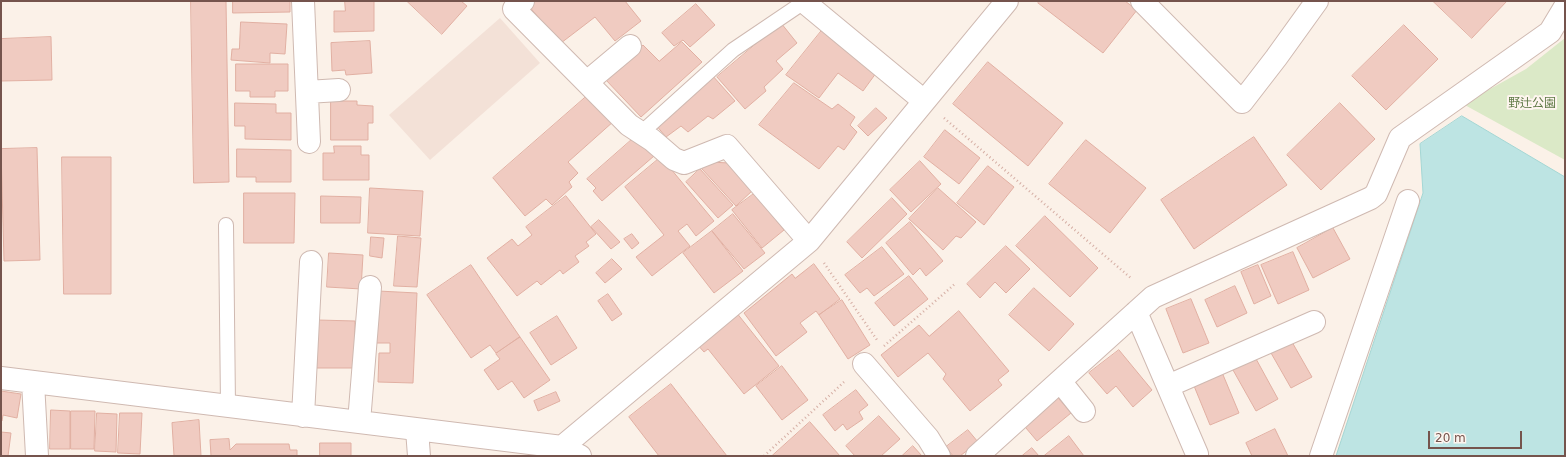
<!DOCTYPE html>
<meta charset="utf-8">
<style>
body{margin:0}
#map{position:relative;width:1566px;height:457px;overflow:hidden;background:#fbf1e8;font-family:"DejaVu Sans",sans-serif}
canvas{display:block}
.frame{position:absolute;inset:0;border:2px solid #75544d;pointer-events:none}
.scale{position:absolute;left:1428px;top:431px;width:94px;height:18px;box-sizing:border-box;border:2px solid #75544d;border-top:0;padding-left:5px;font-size:12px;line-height:14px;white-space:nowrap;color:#75544d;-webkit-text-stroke:3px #fef5ef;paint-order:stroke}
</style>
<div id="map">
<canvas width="1566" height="457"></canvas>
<div class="frame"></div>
<div class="scale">20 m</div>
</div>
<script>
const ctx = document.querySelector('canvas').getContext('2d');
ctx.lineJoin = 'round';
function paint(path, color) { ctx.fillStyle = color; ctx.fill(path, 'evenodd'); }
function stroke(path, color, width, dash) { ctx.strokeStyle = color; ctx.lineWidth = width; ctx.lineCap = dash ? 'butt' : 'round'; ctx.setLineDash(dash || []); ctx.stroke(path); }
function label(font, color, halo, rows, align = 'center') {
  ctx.font = font + ' "DejaVu Sans","Noto Sans JP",sans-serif'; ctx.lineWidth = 4; ctx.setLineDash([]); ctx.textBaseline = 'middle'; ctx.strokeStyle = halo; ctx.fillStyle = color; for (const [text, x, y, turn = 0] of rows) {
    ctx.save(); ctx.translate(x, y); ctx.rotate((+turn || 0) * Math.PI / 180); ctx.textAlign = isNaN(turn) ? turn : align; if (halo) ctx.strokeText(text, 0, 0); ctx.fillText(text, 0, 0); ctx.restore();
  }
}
paint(new Path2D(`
 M500 18 540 63 430 160 389 115Z`), '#f3e1d7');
paint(new Path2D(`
 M1565 38V160L1463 104 1526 69Z`), '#dbe9c7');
const water = new Path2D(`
 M1462 116 1565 177V456H1336L1423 193 1420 144Z`);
paint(water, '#bde4e3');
stroke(water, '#a4d6d4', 1);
const building = new Path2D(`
 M191 1H226L229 182 194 183Z
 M233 1H290V12L233 13Z
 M345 1H374V31L334 32V11H345Z
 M407 1H461L467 6 442 34Z
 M528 1H625L641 21 615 41 595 17 561 43 526 3Z
 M1040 1H1125L1137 10 1103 53 1038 3Z
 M1433 1H1507L1472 38Z
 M696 4 715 25 690 47 683 40 674 46 662 33Z
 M241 22 287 24 285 54 270 53V63L231 60 232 49H239Z
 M781 23 797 43 776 61 783 69 764 87 766 91 745 109 717 77Z
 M1404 25 1438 59 1386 110 1352 76Z
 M823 29 879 69 863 91 838 73 819 98 786 75Z
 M51 37 52 80 1 81V39Z
 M370 41 372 73 346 75 345 70 332 71 331 43Z
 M682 42 702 62 641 117 605 79 643 45 659 61Z
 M988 62 1063 123 1028 166 953 104Z
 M236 64H288V91H275V97H250V91H236Z
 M712 75 735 101 713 119 708 116 688 132 681 126 666 137 655 124Z
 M794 83 832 109 838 104 855 117 850 125 857 132 844 150 838 146 819 169 759 125Z
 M587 96 614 121 568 162 578 173 569 182 572 187 552 205 546 199 525 216 493 178Z
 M331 101H357V105L373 106V123H368V140H331Z
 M235 103 276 104V113H291V140L245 139V126H235Z
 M1340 103 1375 139 1321 190 1287 155Z
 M876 108 887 118 868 136 858 126Z
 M945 130 980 158 959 184 924 157Z
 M636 136 654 156 602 201 593 191 596 188 587 179Z
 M1254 137 1287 185 1194 249 1161 200Z
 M1086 140 1146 188 1110 233 1049 184Z
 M334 146H361V155H369V180H323V153H334Z
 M37 148 40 260 4 261 1 149Z
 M237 149 291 150V182H256V177H237Z
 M62 157H111V294H64Z
 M661 157 714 221 696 236 687 224 678 231 690 246 652 276 636 257 664 235 625 187Z
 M920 161 941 184 911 212 890 190Z
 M710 162 729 163 753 190 736 206 702 169Z
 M988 166 1014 187 984 225 957 203Z
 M700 169 733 205 718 218 686 182Z
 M370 188 423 191 420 236 368 233Z
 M938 188 976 222 961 238 956 236 943 250 909 219Z
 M244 193H295L294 243H244Z
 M755 193 784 230 762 248 732 210Z
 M321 196 361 197 360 223H321Z
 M566 196 596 234 586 242 589 246 575 256 579 262 563 274 560 270 541 285 537 281 517 296 487 258 512 239 518 246 532 235 526 227Z
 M892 198 907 214 862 258 847 242Z
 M733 214 765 253 744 269 712 231Z
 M1045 216 1098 268 1070 297 1016 246Z
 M599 220 620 242 611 249 591 227Z
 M910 222 943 261 926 276 920 268 913 275 886 243Z
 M1333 228 1350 259 1313 278 1297 248Z
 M712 231 743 271 714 293 683 253Z
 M632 234 639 243 632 249 624 239Z
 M398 236 421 238 417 287 394 286Z
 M371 237 384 238 382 258 370 256Z
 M1006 246 1030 269 1006 293 995 282 980 298 967 284Z
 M882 247 904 274 874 296 867 288 860 293 845 275Z
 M1293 252 1309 290 1278 304 1261 265Z
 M329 253 363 255 361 289 327 287Z
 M612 259 622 269 605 283 596 273Z
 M814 264 840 299 819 315 816 311 800 323 807 332 776 356 744 313 792 274 795 278Z
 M471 265 520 337 496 353 490 345 471 358 427 295Z
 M1258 265 1271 296 1254 304 1241 272Z
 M909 276 928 299 894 326 875 303Z
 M1235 286 1247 313 1217 327 1205 300Z
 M1034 288 1074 324 1049 351 1009 315Z
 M378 291 417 293 413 383 378 382 379 353H390V343H375Z
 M608 294 622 314 612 321 598 301Z
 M1191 299 1209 343 1183 353 1166 309Z
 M842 300 870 345 848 359 819 315Z
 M959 311 1009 371 998 380 1002 385 970 411 943 379 946 374 928 353 898 377 881 355 919 325 929 336Z
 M736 312 779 366 744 394 708 349 704 352 696 343Z
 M557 316 577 348 551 365 530 333Z
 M318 320 355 321 354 368H317Z
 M520 337 550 380 524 398 512 381 498 390 484 370 500 359 496 354Z
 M1292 342 1312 377 1291 388 1271 353Z
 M1119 350 1152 390 1133 407 1116 386 1107 394 1089 373Z
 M1255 357 1278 399 1256 411 1233 370Z
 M782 366 808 400 782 420 756 386Z
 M1221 370 1239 413 1210 425 1192 381Z
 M671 384 727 456H659L629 417Z
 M856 390 868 405 859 412 863 419 847 430 843 424 835 431 823 415Z
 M1 391 21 394 17 418 3 415 2 421H1Z
 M556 392 560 401 538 411 534 401Z
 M1054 393 1071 413 1037 441 1020 421Z
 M51 410 70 411V449H50Z
 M71 411H95L94 449H71Z
 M97 413 117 414 116 452 95 451Z
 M120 413H142L140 454 118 453Z
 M879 416 900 439 881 456H855L846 446Z
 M199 420 201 456H174L172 423Z
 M810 422 840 456H772Z
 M1275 429 1288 456H1252L1246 443Z
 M968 430 978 442 960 456H953L946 447Z
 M1 432 11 433 8 456H1Z
 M1069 436 1084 456H1044Z
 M229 439 230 450 236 444H289L290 450H297V456H211L210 440Z
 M320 443H351V456H320Z
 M913 446 922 456H902Z
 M1032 448 1039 456H1022Z`);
paint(building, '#f0cbc1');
stroke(building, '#e1afa2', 1);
const service = new Path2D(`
 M641 133 733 50 804 2
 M226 225 228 406`);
const minor = new Path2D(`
 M303 1 309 142
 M523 1 514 9 629 125 652 140 674 159 684 163 727 146 809 241
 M803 1 924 101
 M1142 1 1242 102 1276 58 1317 1
 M587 82 630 46
 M307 92 339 90
 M1136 312 1197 454
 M864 364 928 438 939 456
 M1 378 562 447 580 456
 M1060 381 1084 411
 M33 382 37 456
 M1168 386 1314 322
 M303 416 311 262
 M359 422 370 287
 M417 430 419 456
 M562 447 809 241 1007 1
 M977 456 1153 297 1371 198 1376 194 1400 138 1550 32 1565 7
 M1321 456 1408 201`);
stroke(service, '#cfb9b1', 16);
stroke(minor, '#cfb9b1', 24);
stroke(new Path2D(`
 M944 118 1132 279
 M824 263 877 340
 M884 346 956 283
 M764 456 844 382`), '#d5aea4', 2.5, [1, 3]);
stroke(service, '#fff', 14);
stroke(minor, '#fff', 22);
label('12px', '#5e7945', '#fef5ef', [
 ["野辻公園",1532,104]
]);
</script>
